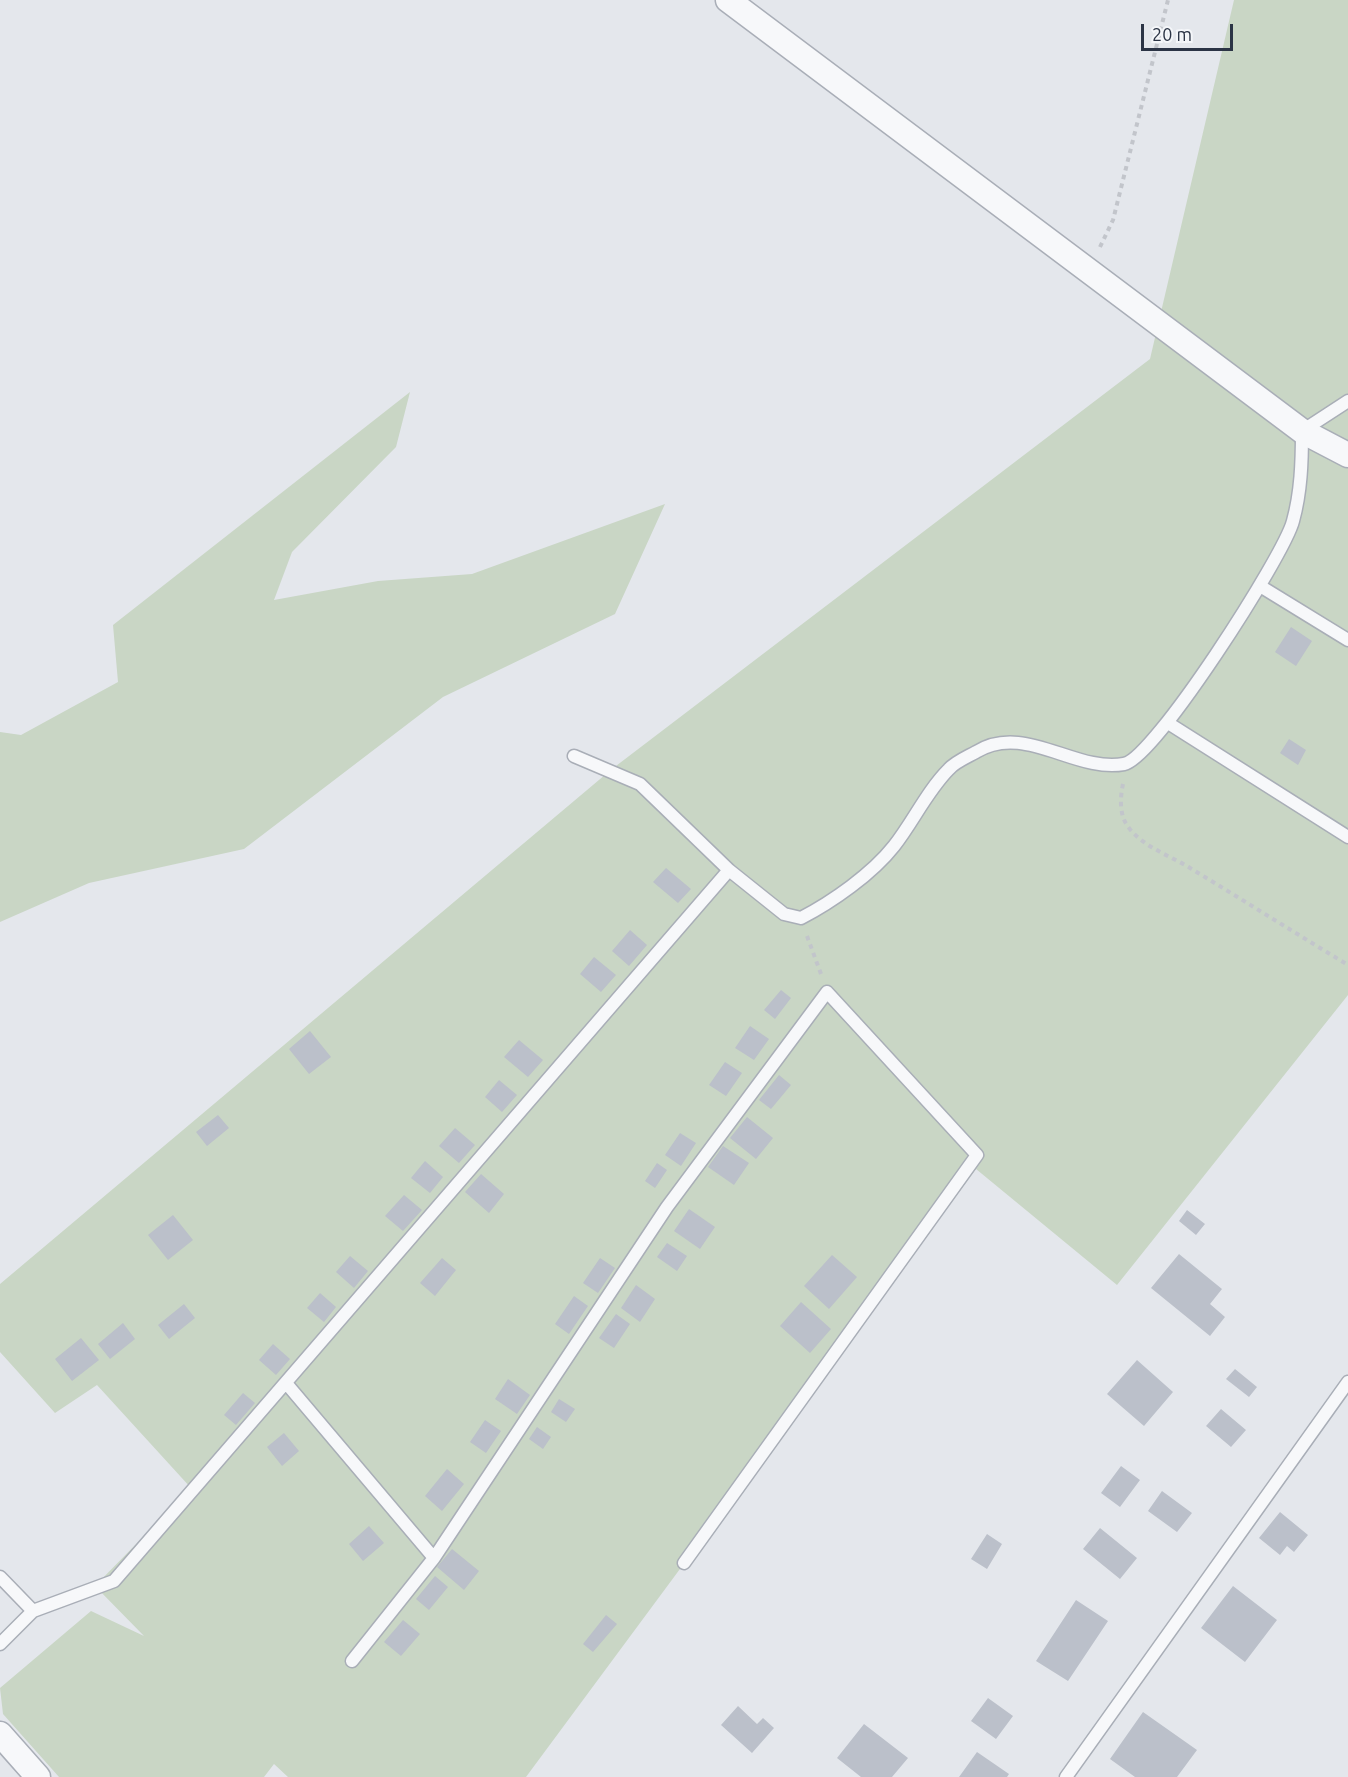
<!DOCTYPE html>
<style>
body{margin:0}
#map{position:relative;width:1348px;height:1777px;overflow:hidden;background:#e4e7ec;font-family:Ubuntu,sans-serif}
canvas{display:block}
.scale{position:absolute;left:1141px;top:24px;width:92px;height:27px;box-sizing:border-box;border:3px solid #2b3445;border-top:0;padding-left:8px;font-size:18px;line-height:21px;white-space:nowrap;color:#2b3445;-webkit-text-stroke:4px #f4f6f9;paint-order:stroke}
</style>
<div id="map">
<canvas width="1348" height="1777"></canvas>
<div class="scale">20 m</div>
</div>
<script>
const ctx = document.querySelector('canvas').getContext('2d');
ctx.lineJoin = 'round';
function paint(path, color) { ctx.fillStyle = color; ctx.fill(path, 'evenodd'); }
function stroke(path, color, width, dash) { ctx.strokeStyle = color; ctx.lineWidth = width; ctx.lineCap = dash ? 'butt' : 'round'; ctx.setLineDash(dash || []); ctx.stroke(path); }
paint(new Path2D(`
 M1234 0H1348V995L1117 1285 976 1169 526 1777H288L274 1764 264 1777H59L3 1714 0 1688 91 1611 144 1636 95 1586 191 1488 97 1385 55 1413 0 1352V1284L612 769 1150 359Z
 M410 392 396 447 292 552 274 600 378 581 472 574 665 504 615 614 443 697 244 849 89 883 0 922V732L21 735 118 682 113 625Z`), '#c9d6c5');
paint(new Path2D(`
 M1291 627 1312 641 1296 666 1275 652Z
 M1289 739 1306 750 1298 765 1280 753Z
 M666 868 691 889 678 903 653 882Z
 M630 930 647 945 629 966 612 951Z
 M594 957 616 975 601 992 580 974Z
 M781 990 791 998 775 1019 764 1010Z
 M750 1026 769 1039 754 1060 735 1048Z
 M310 1031 331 1057 309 1074 289 1049Z
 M519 1040 543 1060 528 1077 504 1057Z
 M725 1062 742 1073 726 1096 709 1085Z
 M779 1075 791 1085 771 1109 759 1100Z
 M499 1080 517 1095 502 1112 485 1097Z
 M218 1115 229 1128 207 1146 196 1132Z
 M747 1117 773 1138 756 1159 730 1138Z
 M455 1128 475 1145 459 1163 439 1146Z
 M680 1133 696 1143 681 1166 665 1155Z
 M723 1146 749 1163 734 1185 708 1167Z
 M425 1161 443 1177 430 1193 411 1178Z
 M657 1163 667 1170 655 1188 645 1181Z
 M481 1174 504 1194 489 1213 465 1192Z
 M404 1195 422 1210 403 1231 385 1216Z
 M689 1209 715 1227 700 1249 674 1231Z
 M1187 1210 1205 1224 1196 1235 1179 1221Z
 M173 1215 193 1240 168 1260 148 1235Z
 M667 1243 687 1256 677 1271 657 1257Z
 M1179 1254 1222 1289 1210 1304 1225 1317 1210 1336 1151 1288Z
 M832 1255 857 1277 829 1309 804 1286Z
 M350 1256 368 1271 354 1288 336 1272Z
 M442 1258 456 1270 435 1296 420 1283Z
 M600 1258 615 1268 598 1293 583 1283Z
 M636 1285 655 1299 640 1322 621 1308Z
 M320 1293 336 1307 324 1322 307 1308Z
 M574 1296 588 1306 569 1334 555 1324Z
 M801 1302 831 1329 810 1353 780 1326Z
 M184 1304 195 1318 169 1339 158 1325Z
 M616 1314 630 1324 614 1348 599 1338Z
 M123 1323 135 1339 110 1359 98 1344Z
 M81 1338 99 1360 72 1381 55 1359Z
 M273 1344 290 1359 276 1375 259 1360Z
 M1137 1360 1173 1392 1144 1426 1107 1394Z
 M1235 1369 1257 1387 1249 1397 1226 1379Z
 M508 1379 530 1395 517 1414 495 1399Z
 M243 1393 255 1403 236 1425 224 1415Z
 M559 1399 575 1409 566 1422 551 1412Z
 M1221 1409 1246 1430 1231 1447 1206 1426Z
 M485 1420 501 1431 486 1453 470 1442Z
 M537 1427 551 1437 543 1449 529 1439Z
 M284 1433 299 1451 282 1466 267 1447Z
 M1121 1466 1140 1480 1120 1507 1101 1493Z
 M447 1469 464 1484 442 1511 425 1496Z
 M1162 1491 1192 1513 1177 1532 1148 1511Z
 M1280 1512 1308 1535 1294 1552 1287 1546 1280 1555 1259 1538Z
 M369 1526 384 1543 363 1561 349 1544Z
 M1100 1528 1137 1558 1120 1579 1083 1549Z
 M987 1534 1002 1544 987 1569 971 1559Z
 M452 1549 479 1571 464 1590 437 1567Z
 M435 1576 448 1587 429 1610 416 1599Z
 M1233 1586 1277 1620 1245 1662 1201 1628Z
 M1076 1600 1108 1621 1068 1681 1036 1661Z
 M606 1615 617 1624 593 1652 583 1644Z
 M403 1620 420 1634 401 1656 384 1642Z
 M988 1698 1013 1716 996 1739 971 1721Z
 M738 1706 757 1724 763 1718 774 1728 752 1753 721 1725Z
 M1143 1712 1197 1750 1177 1777H1135L1110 1759Z
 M864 1724 908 1758 892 1777H861L837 1758Z
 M977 1752 1009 1774 1007 1777H959Z`), '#bbc0ca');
const service = new Path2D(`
 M1260 586 1348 640
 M1168 723 1348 837
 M574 756 640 784 729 870
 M286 1383 434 1558 667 1207 827 992 977 1155 684 1563
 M0 1577 33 1611 0 1644
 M33 1611 114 1581 729 870 784 914 801 918C832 902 872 874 894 846 913 822 927 791 949 769 955 762 967 757 976 752 1024 722 1075 773 1124 764 1154 759 1284 556 1293 521 1301 492 1302 462 1302 431L1348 401
 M352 1661 434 1558
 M1066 1777 1348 1382`);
const minor = new Path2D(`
 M728 0 1302 431 1348 455
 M0 1734 38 1777`);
stroke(service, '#a9aeb7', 15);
stroke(minor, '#a9aeb7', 27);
stroke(new Path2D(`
 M1100 247 1113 220 1168 0
 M1123 784C1120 798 1119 816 1129 828 1145 848 1169 855 1190 868 1243 900 1295 933 1348 965
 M807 936 821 974`), '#c2c5cb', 4, [4.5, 4.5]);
stroke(service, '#f7f8fa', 12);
stroke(minor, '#f7f8fa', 24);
</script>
